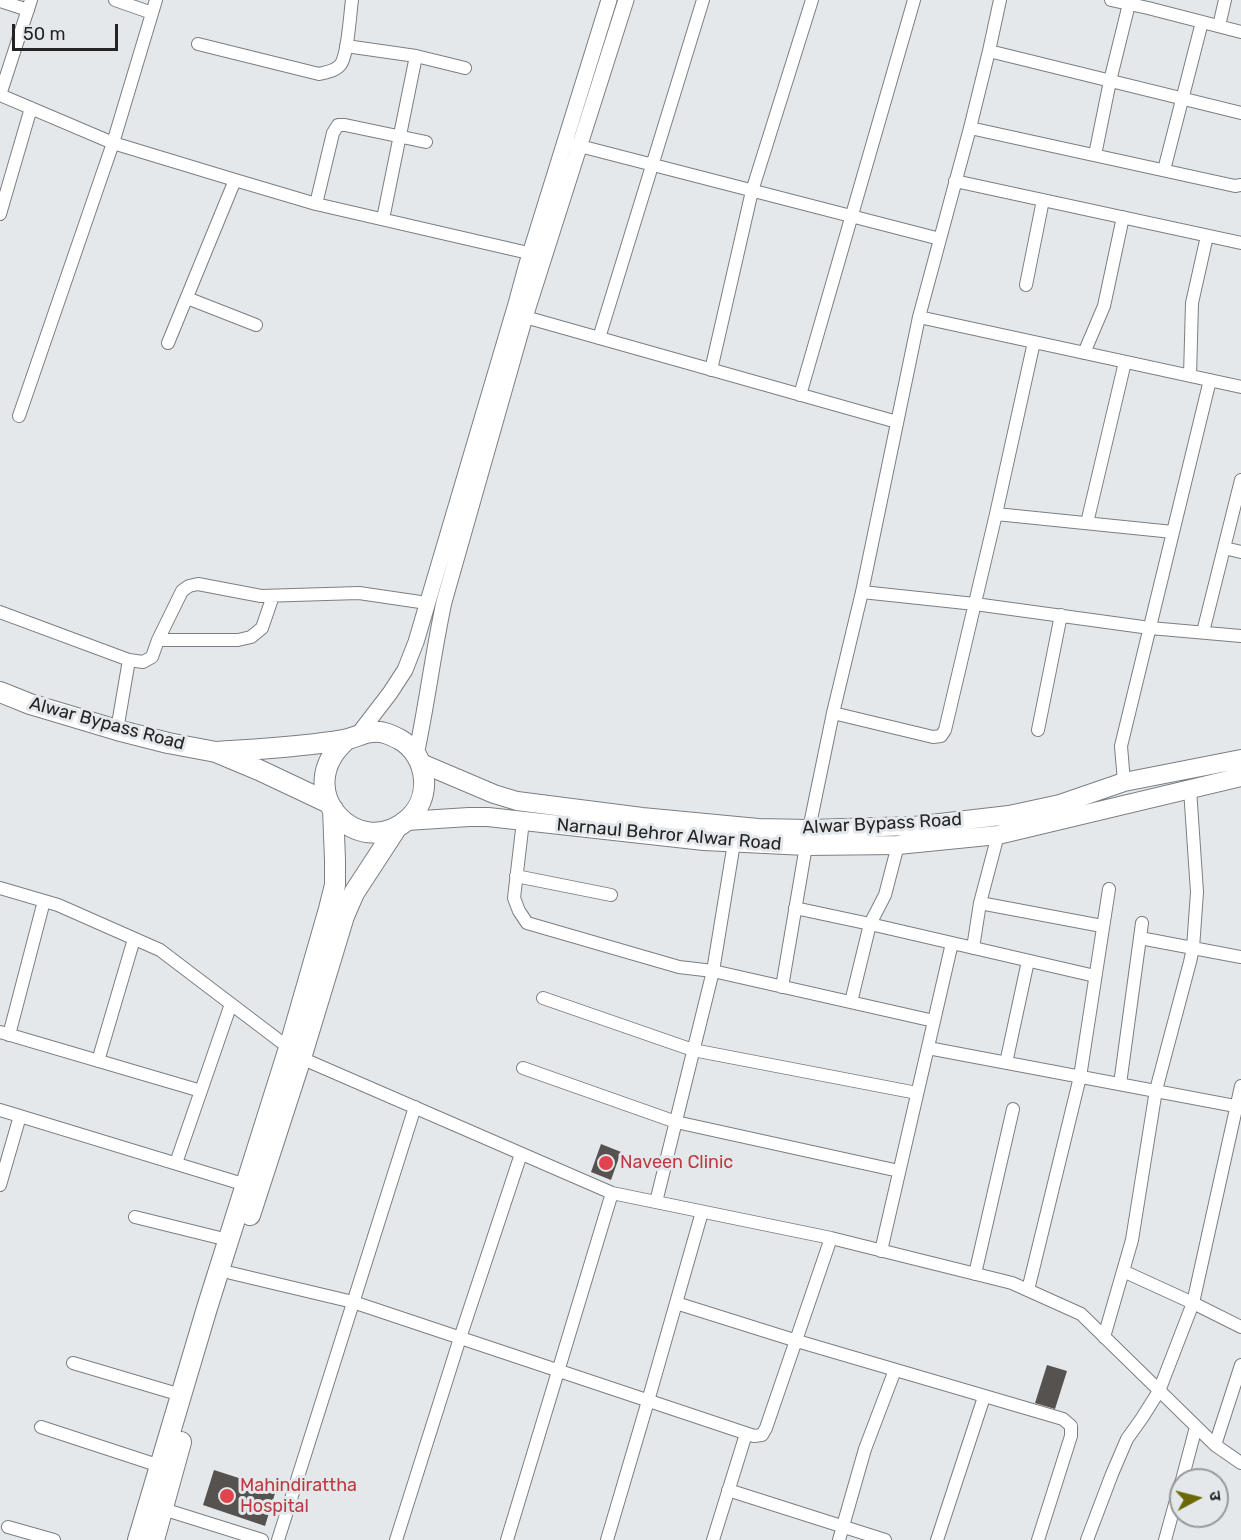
<!DOCTYPE html>
<meta charset="utf-8">
<style>
body{margin:0}
#map{position:relative;width:1241px;height:1540px;overflow:hidden;background:#e4e8eb;font-family:Rubik,"Noto Sans Devanagari",sans-serif}
canvas{display:block}
.north{position:absolute;left:1169px;top:1468px;width:60px;height:60px;box-sizing:border-box;background:#e4e8eb;border:2px solid #979a9c;border-radius:50%;rotate:83deg;font-size:16px;font-weight:700;line-height:24px;text-align:center;color:#232425}
.north::after{content:'';display:block;margin:auto;width:21px;height:27px;background:#6b6905;clip-path:polygon(50% 0,100% 100%,50% 72%,0 100%)}
.scale{position:absolute;left:12px;top:24px;width:106px;height:27px;box-sizing:border-box;border:3px solid #232425;border-top:0;padding-left:8px;font-size:18px;line-height:21px;white-space:nowrap;color:#232425;-webkit-text-stroke:4px #e4e8eb;paint-order:stroke}
</style>
<div id="map">
<canvas width="1241" height="1540"></canvas>
<div class="north">उ</div>
<div class="scale">50 m</div>
</div>
<script>
const ctx = document.querySelector('canvas').getContext('2d');
ctx.lineJoin = 'round';
function paint(path, color) { ctx.fillStyle = color; ctx.fill(path, 'evenodd'); }
function stroke(path, color, width, dash) { ctx.strokeStyle = color; ctx.lineWidth = width; ctx.lineCap = dash ? 'butt' : 'round'; ctx.setLineDash(dash || []); ctx.stroke(path); }
function label(font, color, halo, rows, align = 'center') {
  ctx.font = font + ' Rubik,sans-serif'; ctx.lineWidth = 6; ctx.setLineDash([]); ctx.textBaseline = 'middle'; ctx.strokeStyle = halo; ctx.fillStyle = color; for (const [text, x, y, turn = 0] of rows) {
    ctx.save(); ctx.translate(x, y); ctx.rotate((+turn || 0) * Math.PI / 180); ctx.textAlign = isNaN(turn) ? turn : align; if (halo) ctx.strokeText(text, 0, 0); ctx.fillText(text, 0, 0); ctx.restore();
  }
}
paint(new Path2D(`
 M601 1144 621 1152 611 1180 591 1172Z
 M1047 1365 1067 1371 1055 1409 1035 1403Z
 M214 1470 276 1490 265 1526 203 1505Z`), '#565250');
const minor = new Path2D(`
 M115 0 152 13
 M1111 0 1148 8 1241 32
 M0 1 28 10
 M1219 26 1225 0
 M198 44 319 74C327 72 336 71 341 64 348 53 350 14 352 0
 M346 46 416 56 465 68
 M989 51 1241 113
 M0 95 113 143 235 180 316 204 537 255
 M0 95 31 0
 M970 128 1235 186 1241 185
 M572 144 940 239
 M1095 155 1110 81 1129 4
 M1164 170 1202 22
 M955 181 1241 243
 M316 204 333 133 338 125H345L426 142
 M0 214 31 108
 M383 219 416 56
 M1026 285 1043 200
 M187 298 256 325
 M525 317 897 422
 M919 317 1241 387
 M599 338 703 0
 M168 343 235 180
 M1084 353 1104 306 1123 217
 M711 370 752 191 812 0
 M1190 376 1192 303 1207 236
 M800 395 914 0
 M19 416 113 143 156 0
 M996 514 1173 532
 M1087 523 1125 362
 M1224 548 1241 552
 M862 592 975 604 1150 628 1241 636
 M0 612 129 660 117 730
 M1203 632 1241 480
 M158 640H238L251 637 262 628 273 596
 M129 660 143 662 152 657 158 640 182 591 189 586 198 584 261 596 359 593 427 603
 M833 713 933 737 941 736 945 730 996 514 1034 342
 M1038 730 1061 615
 M1124 782 1121 746 1210 380
 M523 821 514 898 519 911 527 923 679 967 713 971 934 1021
 M809 829 833 713 862 592 919 317 970 128 989 51 1000 0
 M516 876 611 895
 M0 888 58 905 160 950 289 1048
 M980 903 1102 926
 M795 908 870 924 1095 976
 M1140 938 1241 957
 M973 948 980 903 998 835
 M782 987 806 846
 M543 998 693 1050 917 1093
 M851 1002 870 924 885 895 898 845
 M0 1032 201 1091
 M9 1035 44 901
 M928 1048 1241 1107
 M301 1058 612 1193 831 1238 1012 1283 1081 1314 1215 1445 1241 1463
 M98 1061 134 939
 M1006 1063 1028 961
 M523 1068 676 1122 899 1171
 M1120 1084 1142 923
 M0 1110 246 1185
 M176 1163 231 1004
 M0 1185 20 1116
 M656 1202 713 971 734 843
 M135 1217 228 1240
 M881 1251 952 943
 M1123 1271 1193 1303 1241 1327
 M231 1273 353 1302 754 1436 762 1435 766 1428 831 1238
 M975 1274 1013 1109
 M1028 1290 1080 1077 1109 889
 M676 1303 797 1341 1063 1419 1071 1426V1436L1038 1540
 M1104 1337 1132 1240 1156 1090 1190 962 1193 948 1197 892 1190 789
 M73 1363 181 1395
 M41 1427 160 1466
 M1215 1445 1241 1365
 M1182 1480 1196 1427
 M728 1490 885 1540
 M163 1509 262 1540
 M8 1527 54 1540
 M278 1540 415 1107
 M396 1540 460 1338 521 1154
 M507 1540 612 1193
 M607 1540 648 1401 702 1212
 M713 1540 746 1434
 M839 1540 865 1449 895 1370
 M937 1540 984 1397
 M1087 1540 1112 1474 1127 1439 1142 1418 1159 1391 1193 1303 1241 1086
 M1165 1540 1181 1482`);
const tertiary = new Path2D(`
 M357 736 390 693 405 670 416 642 516 304 526 267 609 0
 M416 755C427 704 433 653 444 602L525 317 626 0`);
const primary = new Path2D(`
 M421 763 494 794 517 801 642 817 758 828 809 829 914 826 1009 815 1060 804 1124 782 1241 759
 M406 821 469 817H488L704 841 806 846 898 845 998 835 1241 777`);
const trunk = new Path2D(`
 M0 692 30 704 117 730 168 743 216 752 259 770 329 803
 M216 752C258 749 301 747 343 740 353 739 363 732 373 732 383 731 391 735 399 739 414 747 423 763 424 780 425 795 419 810 407 820 358 862 289 791 346 740
 M250 1215 301 1058 344 916 354 893 397 827
 M138 1540 207 1308 289 1048 329 909 335 885V860L333 809
 M154 1540 181 1442`);
stroke(minor, '#7b7f82', 14);
stroke(tertiary, '#7b7f82', 17);
stroke(primary, '#7b7f82', 20);
stroke(trunk, '#7b7f82', 22);
stroke(minor, '#fff', 12);
stroke(tertiary, '#fff', 15);
stroke(primary, '#fff', 18);
stroke(trunk, '#fff', 20);
for (const [x, y, r, color] of [
 [606,1163,8,"#e0444e"],
 [227,1496,8,"#e0444e"]
]) { const dot = new Path2D(); dot.arc(x, y, r, 0, 2 * Math.PI); ctx.fillStyle = color; ctx.fill(dot); stroke(dot, '#e4e8eb', 2); }
label('18px', '#232425', '#e4e8eb', [
 ["Alwar Bypass Road",107,724,15],
 ["Alwar Bypass Road",882,824,-3],
 ["Narnaul Behror Alwar Road",669,835,5]
]);
label('18px', '#be3a42', '#e4e8eb', [
 ["Naveen Clinic",620,1163],
 ["Mahindirattha",240,1486],
 ["Hospital",240,1507]
], 'left');
</script>
